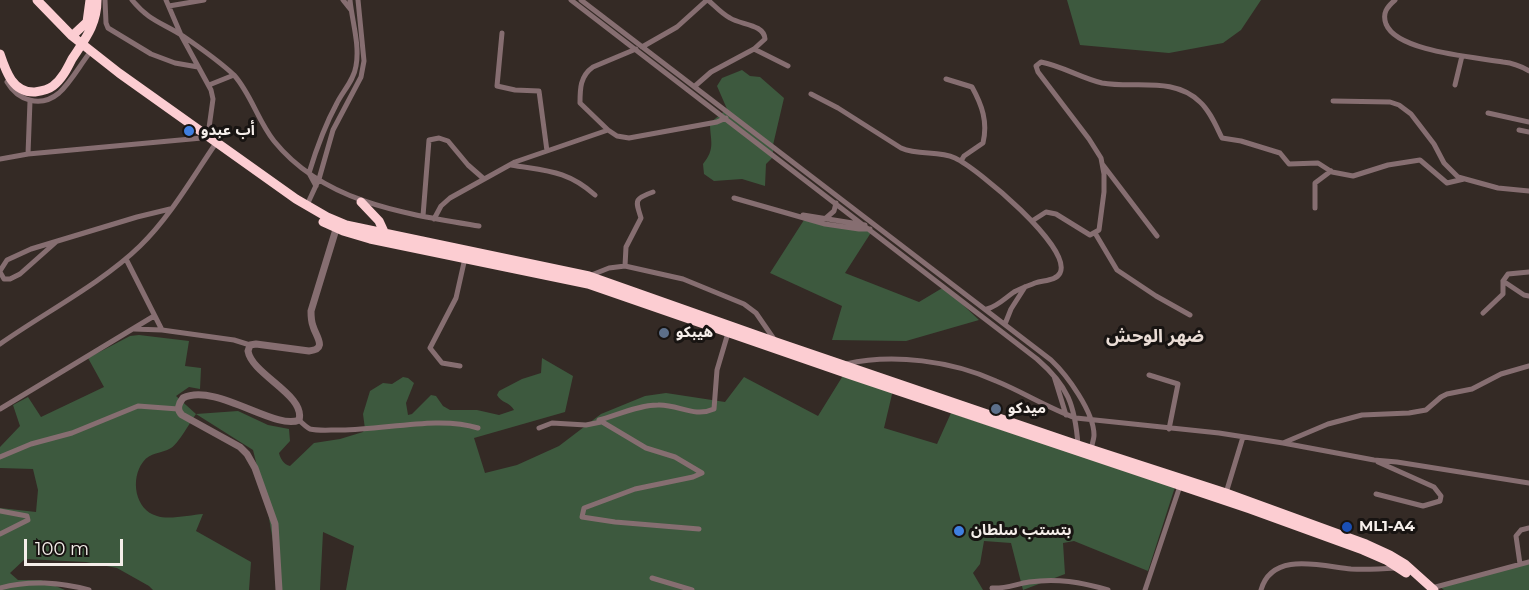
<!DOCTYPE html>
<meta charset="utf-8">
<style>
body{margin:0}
#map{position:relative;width:1529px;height:590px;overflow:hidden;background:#342a25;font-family:Montserrat,sans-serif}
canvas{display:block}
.scale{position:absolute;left:24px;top:539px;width:99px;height:27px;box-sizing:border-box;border:3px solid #f5eeea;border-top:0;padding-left:8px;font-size:18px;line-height:21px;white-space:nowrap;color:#f5eeea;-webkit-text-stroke:4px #181412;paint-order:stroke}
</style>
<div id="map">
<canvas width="1529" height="590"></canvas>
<div class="scale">100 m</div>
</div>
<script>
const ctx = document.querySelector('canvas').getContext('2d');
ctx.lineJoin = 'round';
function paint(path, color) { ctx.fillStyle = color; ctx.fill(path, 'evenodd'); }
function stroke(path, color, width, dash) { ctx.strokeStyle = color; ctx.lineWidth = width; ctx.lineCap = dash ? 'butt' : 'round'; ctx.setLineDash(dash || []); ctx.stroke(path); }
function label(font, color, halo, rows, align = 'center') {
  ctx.font = font + ' Montserrat,"Noto Sans Arabic",sans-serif'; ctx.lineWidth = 6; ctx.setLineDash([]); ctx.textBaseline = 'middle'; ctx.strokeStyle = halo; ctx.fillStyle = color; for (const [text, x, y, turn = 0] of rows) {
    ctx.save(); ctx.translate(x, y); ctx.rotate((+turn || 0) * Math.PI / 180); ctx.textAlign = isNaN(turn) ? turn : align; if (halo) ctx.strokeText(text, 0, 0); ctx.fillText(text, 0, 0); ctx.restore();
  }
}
paint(new Path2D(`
 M1067 0H1261L1241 30 1223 43 1169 53 1080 45Z
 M742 70 750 76 760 77 784 98 773 145V157L766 164 765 186 742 179 714 181 704 174 703 164C716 148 710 141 710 123L727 109 717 86 722 78Z
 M804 220 872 231 845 273 919 302 944 287 979 320 906 341 832 340 842 306 770 273Z
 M139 335 189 341 185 366 201 368 200 389 189 387 176 396 196 414 238 411 268 425 289 429 290 441 279 453C280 458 284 465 290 466L314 443 340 439 363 432 365 429 363 414 370 391 383 383 392 384 403 377 408 378 414 383 406 403 408 415 412 414 431 395 436 396 443 406 450 410H477L499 415 514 410C510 402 501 403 497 395L499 391 522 379 541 373 542 358 573 376 565 412 474 438 485 473 517 465 559 446 601 414 645 396 666 393 725 402 744 377 818 416 844 374 893 390 884 428 937 444 951 413 1175 487 1148 571 1074 541 1063 543 1065 574 1023 590 1011 543 984 541 980 564 973 573 983 590H346L354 546 323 532 320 590H281L267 506 253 450 196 414C190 422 179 443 171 448 161 454 150 452 143 462 130 479 135 510 157 516 168 520 191 515 203 514L196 531 251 562 249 590H153L149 586 117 568 86 562 25 559 10 573 18 580H41L65 590H0V508L36 512 38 490 33 469 0 468V447L20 426 13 405 28 397 41 417 104 387 88 358 130 336Z
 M1529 563V590H1444L1440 587Z`), '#3d593e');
stroke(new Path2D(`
 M105 0 106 23 108 28 151 54 175 63 198 67
 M132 0C149 21 163 23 183 36 199 47 220 62 234 75 251 94 258 121 274 141 324 203 406 214 479 226
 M166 0 181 35 211 90 213 99 208 135
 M343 0 351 10
 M571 0 1037 359C1068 386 1075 405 1078 445
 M581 0 1051 360C1067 375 1094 412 1094 435 1094 439 1092 444 1091 449
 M1395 0C1387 7 1382 13 1386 24 1397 52 1476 57 1503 62 1512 63 1521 66 1529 71
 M169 6 204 0
 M502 33 497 86 515 90 539 91 547 151
 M642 47 677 27 707 0
 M636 49 593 67C580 76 580 89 580 103L608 130 617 136 629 138 717 122 726 118
 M754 49 788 66
 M946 79 972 87C982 105 988 122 983 143L964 156 961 161
 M7 82C18 101 41 108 59 93 70 83 79 67 88 55
 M209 85 234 75
 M1455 85 1462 56
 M695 86 711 72 754 49 765 39C764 24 741 25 730 18 722 14 715 6 708 0
 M811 94 838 108 901 148C919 156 938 150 955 158 977 168 1073 248 1060 273 1056 281 1043 280 1035 283 1028 286 1021 288 1014 292 1005 298 998 306 987 309
 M1333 101 1390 102 1399 105 1411 114 1434 144 1444 163 1458 177 1498 188 1529 191
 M1488 113 1529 122
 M1519 130 1529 132
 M28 154 30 101
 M0 159 28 154 202 138
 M511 165C546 171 567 170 595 195
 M1103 165 1157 236
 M316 186 309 173C316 150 325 125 337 103 343 91 354 80 356 66 360 45 352 21 350 0
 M734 198 825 224 859 229H870
 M307 205 319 179 333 130 361 77 364 61 358 0
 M1315 208V183L1331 171
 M803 215 865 225
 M423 216 429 140 439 138 448 141 468 165 484 179
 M826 218 834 211 836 203
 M434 219 441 206 450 198 515 162 608 130
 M1032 221 1046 212 1056 214 1090 235 1099 230 1104 192V174L1101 158 1089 139 1038 72 1036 66 1041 62C1062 66 1081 78 1102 83 1135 89 1173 76 1200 102 1210 111 1216 126 1222 138L1241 141 1280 153 1289 164 1318 163 1332 172 1353 176 1388 165 1420 160 1447 183 1464 179
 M1095 233 1117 270 1156 296 1190 315
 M126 259 162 330 234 340 250 345
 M625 266 683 279 744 304 756 313 776 342
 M0 271 7 260 31 249 137 217 170 209
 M0 272 4 279H10L20 274 56 242
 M589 276 609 268 625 266 626 247 641 218C636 201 633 199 653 192
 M1503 281 1524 295 1529 296
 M1483 313 1503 294V281L1508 274 1529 272
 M1005 324 1011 309 1025 287
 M134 329 162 330
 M0 344C44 313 102 283 140 246 169 218 191 180 214 146
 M846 364C893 353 952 361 996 381 1023 392 1048 408 1076 418L1219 433 1283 443 1374 460 1397 462 1529 483
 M460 366 442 363 430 348 456 298 465 258
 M1149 375 1178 384 1169 429
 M1054 376 1066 415
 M0 409 154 316
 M299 420C302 423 306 427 310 429 318 431 329 430 338 430 381 431 438 415 478 428
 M539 428 552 423 586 425 601 422
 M1283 443 1328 424 1362 415 1409 413 1426 410 1441 397 1447 394 1472 389 1501 374 1529 366
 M0 457 31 444 72 433 138 406 178 409
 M1226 493 1243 437
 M1376 494 1423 506 1440 501 1441 496 1434 487 1378 462
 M0 511 27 516 28 520 0 534
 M699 529 615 522 582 517 584 508 635 489 693 477 702 473 675 457 646 448 599 420C617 415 639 405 658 405 678 404 694 418 714 409L717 370 728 333
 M1520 564 1516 536 1521 530 1529 528
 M652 578 692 590
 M0 588C28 580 61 582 89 590
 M992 588C1005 589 1016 584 1029 582 1057 578 1081 582 1108 590
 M1432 588 1529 562
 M1145 590 1180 486
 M1261 590C1272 551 1321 566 1351 569 1367 570 1382 569 1398 568`), '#866e71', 5);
stroke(new Path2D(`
 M279 590 275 524 255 468 247 454 240 447 182 415C176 410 179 403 183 398 215 382 276 431 299 420 306 395 252 375 248 351L250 345 256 344 309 351C328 349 316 337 313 326 311 321 311 316 311 311L337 226`), '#866e71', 7);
stroke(new Path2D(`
 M37 0 72 36 119 73 296 199 327 217 346 225 589 276 776 342 1078 445 1226 493 1366 544 1390 555 1405 564 1434 590
 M72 36 87 22 90 0
 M0 54C6 72 13 93 35 92 42 91 48 90 53 86 62 79 67 69 72 59 85 39 97 25 97 0
 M361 202 379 221 385 234
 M323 222 343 231 370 239 588 284 851 375 1250 509 1363 550 1386 560 1406 573`), '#fccdd2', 9);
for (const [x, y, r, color] of [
 [189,131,6,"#3f7fe0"],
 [664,333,6,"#5c6f8a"],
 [996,409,6,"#5c6f8a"],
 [1347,527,6,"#1a4fb4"],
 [959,531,6,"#3f7fe0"]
]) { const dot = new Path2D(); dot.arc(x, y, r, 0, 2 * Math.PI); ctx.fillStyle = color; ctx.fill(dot); stroke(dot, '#181412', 2); }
label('bold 15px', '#f5eeea', '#181412', [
 ["أب عبدو",201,131],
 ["هيبكو",676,333],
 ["ميدكو",1008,409],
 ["ML1-A4",1359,527],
 ["بتستب سلطان",971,531]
], 'left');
label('bold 18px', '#eaddd6', '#181412', [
 ["ضهر الوحش",1155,337]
]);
</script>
